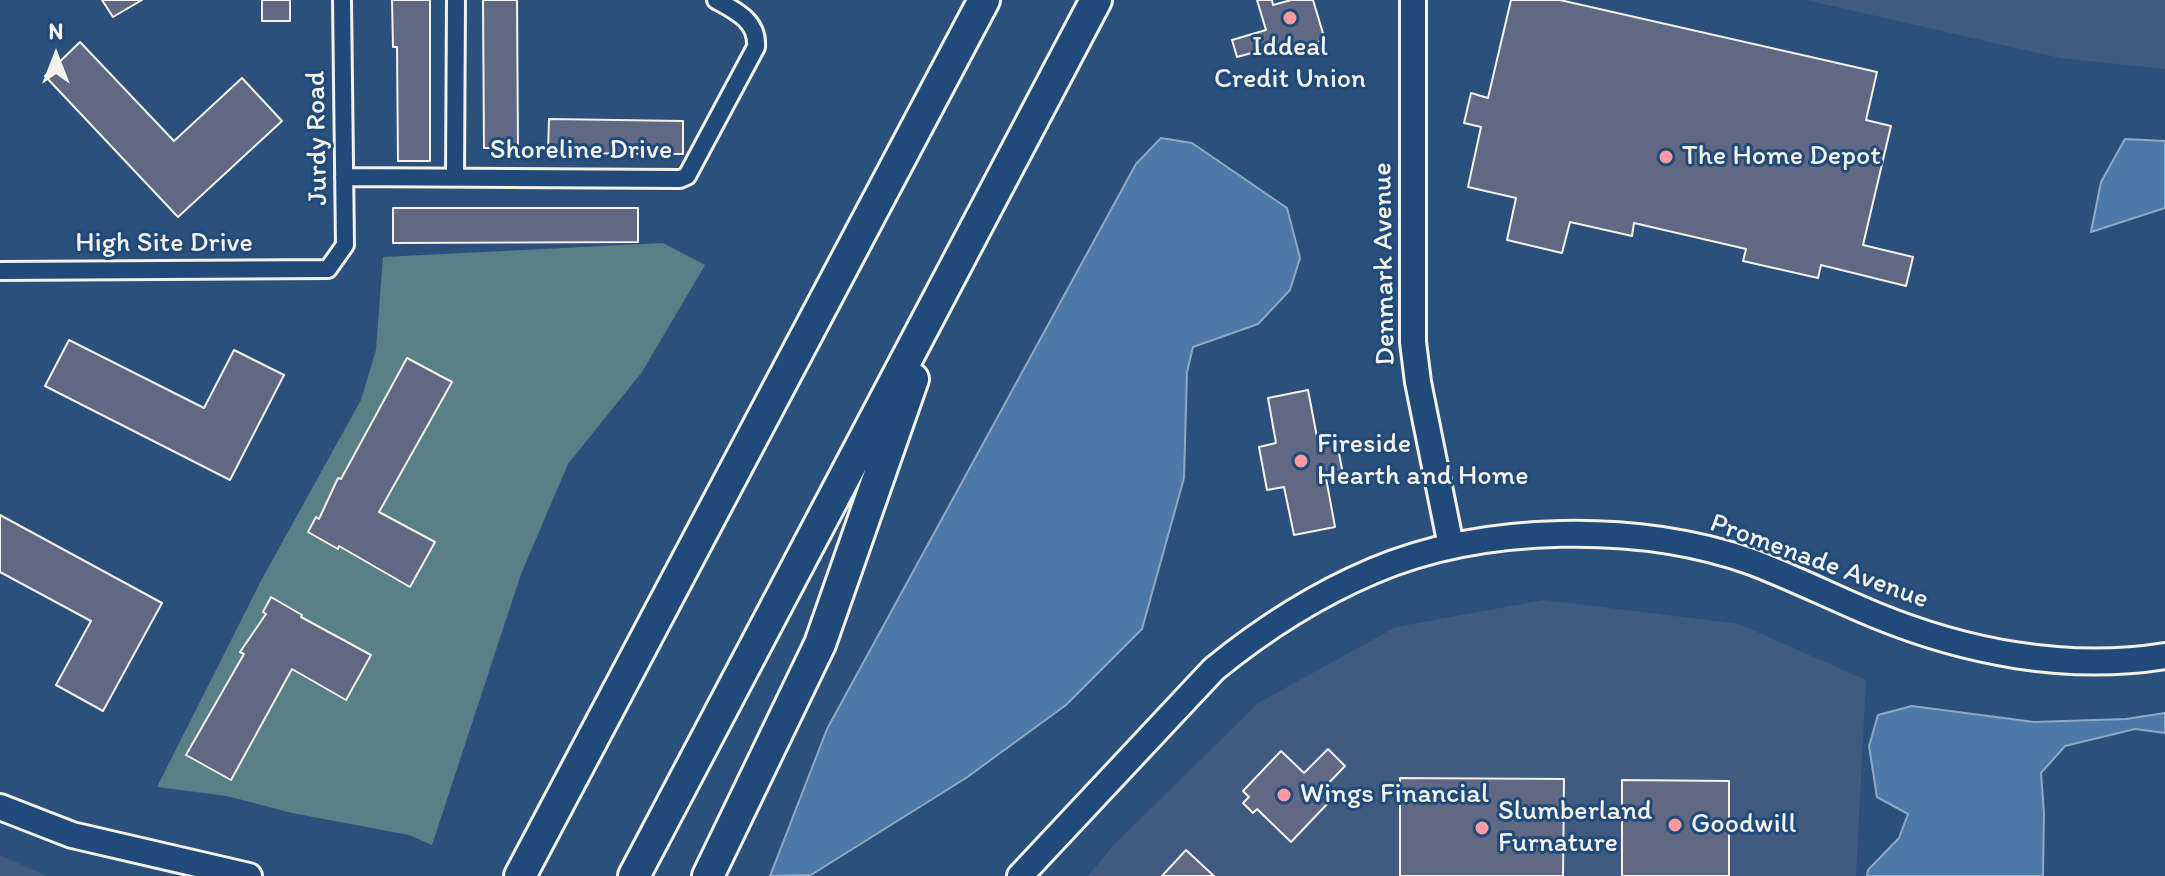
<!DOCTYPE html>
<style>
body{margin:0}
#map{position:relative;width:2165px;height:876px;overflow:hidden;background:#2c507c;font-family:Itim,sans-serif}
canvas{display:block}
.north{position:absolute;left:16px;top:16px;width:80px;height:80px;-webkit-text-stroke:6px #1f4a7a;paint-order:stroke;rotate:0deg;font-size:22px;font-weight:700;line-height:32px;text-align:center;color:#f4f1e8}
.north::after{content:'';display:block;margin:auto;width:28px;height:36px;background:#f4f1e8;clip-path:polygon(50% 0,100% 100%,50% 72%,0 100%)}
</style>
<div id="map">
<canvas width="2165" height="876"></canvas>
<div class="north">N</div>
</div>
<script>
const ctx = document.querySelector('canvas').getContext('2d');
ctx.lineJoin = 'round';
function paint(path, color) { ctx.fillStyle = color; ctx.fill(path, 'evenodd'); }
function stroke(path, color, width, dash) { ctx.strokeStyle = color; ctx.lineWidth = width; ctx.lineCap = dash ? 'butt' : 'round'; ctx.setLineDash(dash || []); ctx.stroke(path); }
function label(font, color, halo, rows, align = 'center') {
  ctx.font = font + ' Itim,sans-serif'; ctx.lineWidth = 6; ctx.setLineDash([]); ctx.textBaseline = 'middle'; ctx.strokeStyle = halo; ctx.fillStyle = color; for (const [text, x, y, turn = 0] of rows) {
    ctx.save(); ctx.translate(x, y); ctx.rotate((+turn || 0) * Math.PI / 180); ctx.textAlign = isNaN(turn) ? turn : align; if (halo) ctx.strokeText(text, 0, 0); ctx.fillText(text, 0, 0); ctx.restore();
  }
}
paint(new Path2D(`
 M1806 0H2165V69L2060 58Z
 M1544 600 1739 624 1866 680 1856 876H1088L1112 847 1258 703 1396 627Z
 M0 855 47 876H0Z`), '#405a80');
paint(new Path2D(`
 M663 243 705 265 642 372 568 464 521 574 432 845 409 835 292 813 227 796 157 787 263 577 361 400 376 350 383 257Z`), '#598086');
const water = new Path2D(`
 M1161 138 1192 143 1287 208 1300 258 1290 290 1258 324 1193 347 1187 372 1184 478 1142 629 1066 705 966 778 811 875 770 876 827 729 1136 164Z
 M2125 139 2165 141V208L2091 232 2101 182Z
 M1912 706 2034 722 2126 719 2165 713V733L2135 729 2065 746 2041 773 2044 813 2043 876H1867L1868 870 1899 838 1908 814 1877 797 1869 746 1878 715Z`);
paint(water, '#4c79a8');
stroke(water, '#8fa9c2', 2);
const building = new Path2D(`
 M102 0H142L113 17Z
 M262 0H290V21H262Z
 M392 0H430V161H398L397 47H393Z
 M483 0H517L518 148H484Z
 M1257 0H1272L1273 5 1291 0H1313L1325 40 1272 56 1270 48 1237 57 1232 40 1266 30Z
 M1511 0H1560L1877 72 1866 120 1891 126 1863 245 1913 257 1906 286 1821 265 1818 278 1743 261 1746 249 1634 223 1632 236 1570 222 1562 253 1507 240 1516 198 1468 187 1481 127 1464 123 1471 93 1488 98Z
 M80 42 174 141 242 78 282 121 178 217 45 76Z
 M549 119 683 121V154L548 153Z
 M393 208H638V242L393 243Z
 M69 340 204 408 234 350 284 375 230 480 45 386Z
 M407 358 452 382 379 512 435 542 410 587 339 546 338 549 308 532 316 517 319 519 338 478 341 479Z
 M1308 390 1317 437 1335 433 1343 474 1326 478 1335 527 1294 535 1284 487 1267 490 1259 447 1276 443 1268 398Z
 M0 515 162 603 103 711 56 685 91 621 0 572Z
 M271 597 302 615 301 617 371 655 346 700 292 669 231 780 186 755 244 654 240 652 266 614 263 612Z
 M1328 749 1345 766 1319 793 1329 802 1291 842 1257 809 1253 813 1243 803 1249 797 1243 791 1281 751 1304 773Z
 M1400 778 1564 779 1563 876H1400Z
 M1622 780 1729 781V876H1622Z
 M1186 850 1214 876H1162Z`);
paint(building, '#606884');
stroke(building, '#f4f1e8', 2);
const street = new Path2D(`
 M344 177 680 179 687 176 756 47C758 21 736 11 716 0
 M455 177 456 0
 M0 271 328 269 345 245 342 0`);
const secondary = new Path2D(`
 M1413 0V342L1418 382 1451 546
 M0 807 72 835 249 876
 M1020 876 1214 669C1263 629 1314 596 1373 571 1483 524 1640 522 1752 562 1794 578 1834 598 1875 615 1965 652 2067 672 2165 656`);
const highway = new Path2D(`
 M520 876 984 0
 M634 876 1096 0
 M708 876 820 644 913 379`);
stroke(street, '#f4f1e8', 22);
stroke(secondary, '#f4f1e8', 30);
stroke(highway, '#f4f1e8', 36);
stroke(street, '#1f4a7a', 16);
stroke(secondary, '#1f4a7a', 24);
stroke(highway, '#1f4a7a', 30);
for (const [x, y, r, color] of [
 [1290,18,8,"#ff9aa2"],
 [1666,157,8,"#ff9aa2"],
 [1301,461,8,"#ff9aa2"],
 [1284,795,8,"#ff9aa2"],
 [1675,825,8,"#ff9aa2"],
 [1482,828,8,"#ff9aa2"]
]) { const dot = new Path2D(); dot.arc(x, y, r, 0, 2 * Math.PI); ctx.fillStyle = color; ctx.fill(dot); stroke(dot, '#1f4a7a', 3); }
label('28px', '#f4f1e8', '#1f4a7a', [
 ["Iddeal",1290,48,"center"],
 ["Credit Union",1290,80,"center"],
 ["The Home Depot",1682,157],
 ["Fireside",1317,445],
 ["Hearth and Home",1317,477],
 ["Wings Financial",1300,795],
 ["Slumberland",1498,812],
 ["Furnature",1498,844],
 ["Goodwill",1691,825]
], 'left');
label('28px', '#f4f1e8', '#1f4a7a', [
 ["Jurdy Road",318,138,-91],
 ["Shoreline Drive",581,151],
 ["High Site Drive",164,244],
 ["Denmark Avenue",1385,264,-91],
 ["Promenade Avenue",1819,562,20]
]);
</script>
